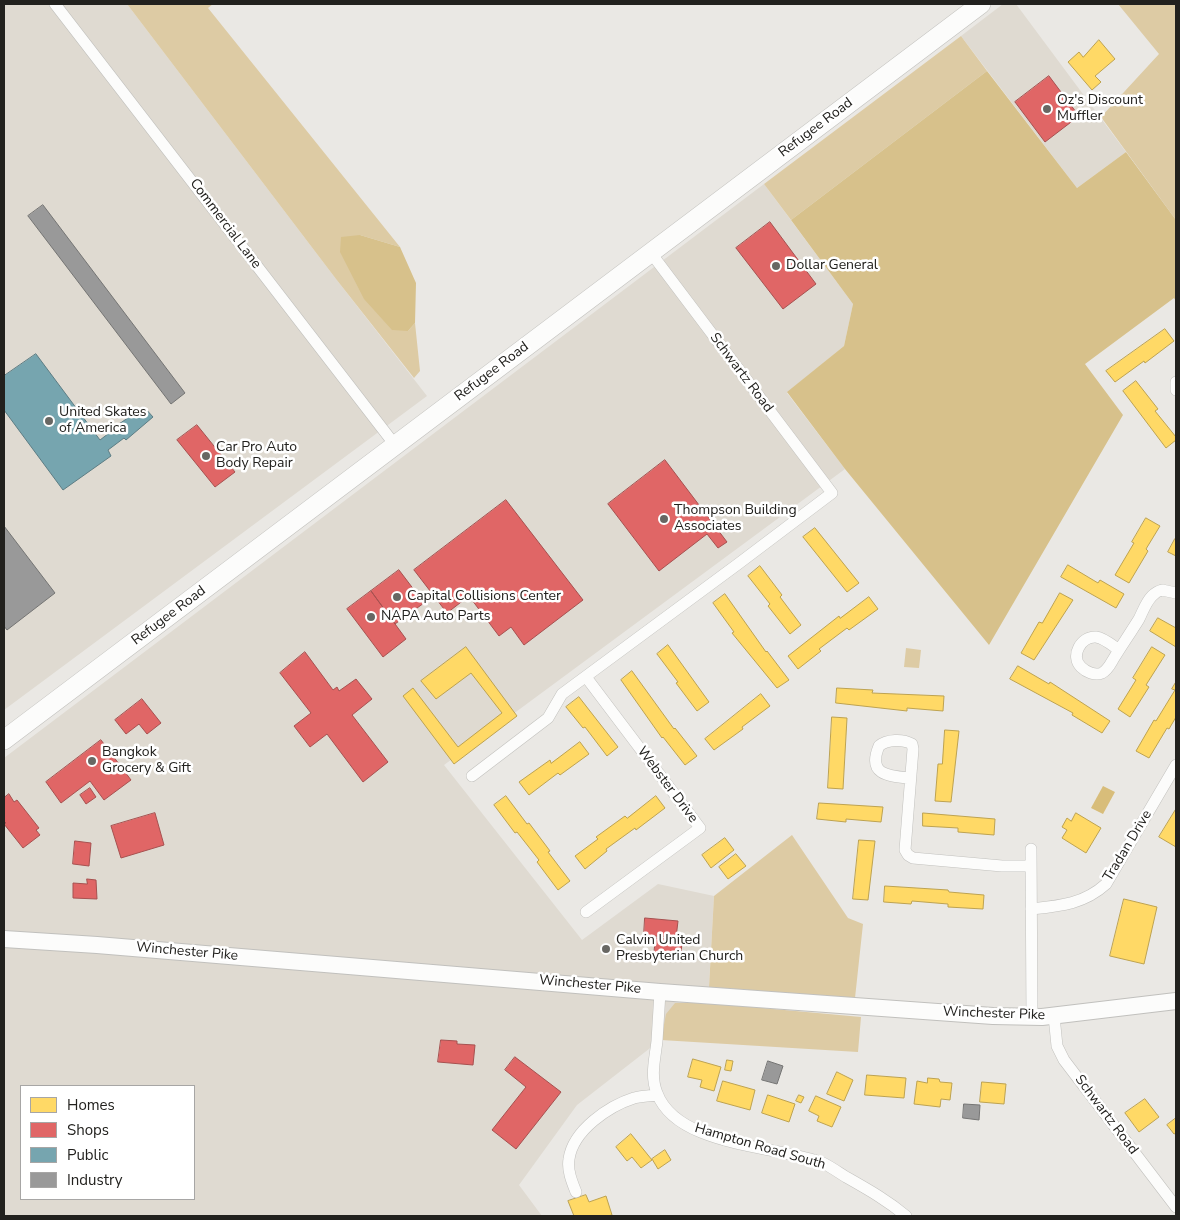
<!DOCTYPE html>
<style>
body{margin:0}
#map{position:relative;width:1180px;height:1220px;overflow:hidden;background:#eae8e4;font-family:"Nunito Sans",sans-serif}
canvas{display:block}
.frame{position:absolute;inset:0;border:5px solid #22211e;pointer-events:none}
.legend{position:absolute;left:20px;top:1085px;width:175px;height:115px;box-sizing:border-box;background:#fff;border:1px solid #a7a6a5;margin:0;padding:6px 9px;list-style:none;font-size:15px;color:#22211e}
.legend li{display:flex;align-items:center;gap:10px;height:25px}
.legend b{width:25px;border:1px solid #a7a6a5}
</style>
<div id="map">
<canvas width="1180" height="1220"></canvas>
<div class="frame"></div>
<ul class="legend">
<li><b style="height:14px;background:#ffd966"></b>Homes</li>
<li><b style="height:14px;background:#e06666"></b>Shops</li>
<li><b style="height:14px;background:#76a5af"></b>Public</li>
<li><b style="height:14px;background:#999"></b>Industry</li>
</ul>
</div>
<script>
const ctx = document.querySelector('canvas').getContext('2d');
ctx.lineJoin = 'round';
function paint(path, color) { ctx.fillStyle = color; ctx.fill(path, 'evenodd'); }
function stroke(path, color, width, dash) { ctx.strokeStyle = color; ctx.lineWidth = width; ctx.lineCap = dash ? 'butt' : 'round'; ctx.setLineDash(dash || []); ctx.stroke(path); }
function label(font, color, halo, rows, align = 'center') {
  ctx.font = font + ' "Nunito Sans",sans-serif'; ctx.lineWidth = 5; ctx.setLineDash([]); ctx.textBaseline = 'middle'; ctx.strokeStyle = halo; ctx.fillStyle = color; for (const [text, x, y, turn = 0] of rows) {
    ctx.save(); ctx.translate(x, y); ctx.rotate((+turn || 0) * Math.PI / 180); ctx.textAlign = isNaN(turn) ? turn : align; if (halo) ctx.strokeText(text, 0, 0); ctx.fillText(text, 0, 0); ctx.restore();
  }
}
paint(new Path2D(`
 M4 4H127L336 279 427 396 4 710Z
 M1003 4H1016L1126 152 1077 188 961 36Z
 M764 184 853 304 844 346 787 393 845 469 444 765 582 940 658 884 714 896 708 1003 577 1105 519 1185 542 1216H4V758ZM21 1086H194V1199H21Z`), '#dfdad1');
paint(new Path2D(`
 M127 4H213L208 8 400 247 360 235 408 331 415 323 420 371 414 378 336 279Z
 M1118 4H1176V220L1101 117 1159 54Z
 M961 36 987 71 791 220 764 184Z
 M906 648 921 650 919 668 904 667Z
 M792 835 848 918 863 924 855 998 709 987 714 896Z
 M675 1003H708L861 1017 858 1052 661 1040 666 1014Z`), '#ddcba4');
paint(new Path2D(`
 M987 71 1077 188 1126 152 1176 220V301L1174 298 1085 364 1123 415 989 645 845 469 787 392 844 346 853 304 791 220Z
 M360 235 400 247 416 283 415 323 408 331 392 330 364 299 340 252 341 237Z`), '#d7c18b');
paint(new Path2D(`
 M1103 786 1115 792 1103 814 1091 808Z`), '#d8bd7a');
const homes = new Path2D(`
 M1099 40 1115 59 1095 76 1101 82 1092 90 1068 62 1079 52 1083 57Z
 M1165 329 1174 341 1145 363 1144 361 1115 382 1106 371Z
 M1136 381 1158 409 1155 411 1176 437V440L1166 448 1123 391Z
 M1146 518 1160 526 1146 549 1148 551 1129 583 1115 575 1134 543 1132 542Z
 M815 528 859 583 847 592 803 537Z
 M1175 539 1176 540V556L1168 552Z
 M1068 565 1098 583 1100 580 1124 594 1116 608 1061 577Z
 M760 566 782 595 780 597 801 625 790 634 768 606 770 604 748 576Z
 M1060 593 1073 600 1034 660 1021 653 1039 622 1042 623Z
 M725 594 766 652 767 651 789 680 777 688 732 633 734 632 713 603Z
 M869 597 878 609 849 630 847 628 819 649 821 651 798 669 788 656 839 616 840 618Z
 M1158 618 1176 628V647L1150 631Z
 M668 645 709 702 697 711 676 683 678 682 657 654Z
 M466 647 517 716 454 764 403 696 413 688 458 747 502 713 471 673 436 699 421 681Z
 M1152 647 1165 655 1146 685 1149 687 1130 717 1118 709 1136 680 1133 678Z
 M1018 666 1049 684 1050 682 1110 721 1102 733 1072 715 1073 713 1010 679Z
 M632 671 674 729 675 728 697 756 685 765 663 737 662 738 621 680Z
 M1176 682V717L1169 729 1167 728 1149 758 1136 751 1154 720 1156 721 1175 690 1172 689Z
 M837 688 873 690 872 693 944 696 943 711 907 708V711L836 703Z
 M761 694 770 706 742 727 743 729 714 750 705 739Z
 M579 697 618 747 607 756 585 727 583 728 566 707Z
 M832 717 847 718 843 789 828 788Z
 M945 730 959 731 951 802 935 801 938 764H942Z
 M580 742 589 754 560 775 558 773 529 795 519 782 550 760 551 763Z
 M506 796 527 824 529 823 550 851 548 852 570 881 558 890 537 862 539 860 517 832 515 833 494 805Z
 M656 796 665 808 636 830 635 828 606 849 607 851 585 869 575 856 598 839 596 837 625 816 627 818Z
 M819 803 883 807 881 822 846 819V822L817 819Z
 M1176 809V847L1159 837Z
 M923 813 995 819 994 835 958 832V828L923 826Z
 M1076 813 1101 828 1086 853 1062 838 1067 830 1062 827 1067 818 1071 821Z
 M725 838 734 850 711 868 702 855Z
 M859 840 875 841 868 900 853 899Z
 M736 854 746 866 728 879 719 867Z
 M885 886 948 890 949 892 984 895 983 909 948 907V904L912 901 911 904 884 902Z
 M1124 899 1157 907 1144 964 1110 956Z
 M693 1059 721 1067 714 1091 700 1087 702 1080 688 1077Z
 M727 1060 733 1061 731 1071 725 1070Z
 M837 1072 853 1080 844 1101 827 1094Z
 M867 1075 906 1078 904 1098 865 1095Z
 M928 1078 939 1079 940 1082 952 1083 950 1100 941 1099 940 1107 914 1104 917 1081 927 1083Z
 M723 1081 755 1090 750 1110 717 1101Z
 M982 1082 1006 1084 1004 1104 980 1102Z
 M768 1095 795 1104 789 1122 762 1113Z
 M799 1095 804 1097 801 1103 796 1101Z
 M816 1096 841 1107 832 1127 817 1121 819 1116 809 1111Z
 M1145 1099 1159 1117 1139 1132 1125 1113Z
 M1176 1118V1133L1174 1134 1167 1125Z
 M631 1134 652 1160 641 1168 632 1157 627 1161 616 1147Z
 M665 1150 671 1160 658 1169 652 1159Z
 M586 1195 589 1202 606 1196 612 1215 607 1216H574L568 1201Z`);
paint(homes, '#ffd966');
stroke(homes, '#bda250', 1);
const shops = new Path2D(`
 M1049 76 1079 116 1045 142 1015 102Z
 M770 222 816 284 783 309 736 248Z
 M197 425 235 472 215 487 177 440Z
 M665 460 727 542 718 548 707 534 659 571 608 504Z
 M506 500 583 600 524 645 511 627 499 636 469 596 447 613 414 570Z
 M399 570 424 603 395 624 371 591Z
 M371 591 406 639 383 657 347 609Z
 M305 652 333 690 337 687 339 691 356 679 372 699 352 715 388 762 363 782 327 734 310 747 294 726 311 713 280 673Z
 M142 699 161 723 147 734 139 724 126 734 115 720Z
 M101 740 131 780 104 800 90 781 61 803 46 782Z
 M90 788 96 797 86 804 80 795Z
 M9 794 14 802 17 800 39 828 36 830 40 835 23 848 4 824 6 823 4 821V798Z
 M155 813 164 845 121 858 111 826Z
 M75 841 91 843 89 866 73 864Z
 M87 879 96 880 97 899 73 898V883L87 884Z
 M645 918 678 921 676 938 644 935Z
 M656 938 682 940 681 957 654 955Z
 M441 1040 457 1041V1044L475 1045 473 1065 438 1062Z
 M515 1057 561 1092 516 1149 492 1130 526 1087 505 1070Z`);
paint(shops, '#e06666');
stroke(shops, '#a75150', 1);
const public = new Path2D(`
 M36 354 100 440 117 427 116 426 144 407 153 417 126 440 124 438 108 450 111 456 63 490 4 410V376Z`);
paint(public, '#76a5af');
stroke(public, '#5d7d84', 1);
const industry = new Path2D(`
 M43 205 185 393 171 404 28 216Z
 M4 526 55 593 7 630 4 626Z
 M768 1061 783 1066 777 1084 762 1080Z
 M964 1104 980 1105 979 1120 963 1118Z`);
paint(industry, '#999');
stroke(industry, '#757574', 1);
const minor = new Path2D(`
 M55 4 395 445
 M1176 382V390
 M1119 650C1112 645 1104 638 1096 637 1081 636 1070 656 1081 667 1086 672 1095 676 1102 673 1108 670 1111 663 1114 658 1122 645 1131 632 1139 619 1143 611 1146 602 1152 596 1155 593 1158 591 1162 590L1176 593
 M472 776 548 718 562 694 738 564 832 493 651 253
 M910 778C888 776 867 775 879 746 887 739 903 739 912 744L913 749 905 850 908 855 913 858 1002 866H1031
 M1031 849 1032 1017
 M1031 909C1060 906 1084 904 1106 884L1176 765
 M586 912 700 828 586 677
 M660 992C659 1008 658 1025 657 1041 655 1059 650 1076 657 1093 677 1147 776 1145 823 1163 831 1167 838 1172 846 1177 867 1189 887 1200 906 1216
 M1054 1016 1057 1046 1064 1060 1176 1207
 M576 1192C572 1182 567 1170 569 1159 573 1130 609 1106 634 1098 642 1096 650 1096 657 1095`);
const secondary = new Path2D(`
 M4 939 97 945 660 992 993 1016 1042 1017 1176 1001`);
const primary = new Path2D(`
 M4 740 981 4`);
stroke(minor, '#c1c0bd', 12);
stroke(secondary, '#c1c0bd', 18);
stroke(primary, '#c1c0bd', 20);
stroke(minor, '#fcfcfb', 11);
stroke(secondary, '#fcfcfb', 16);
stroke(primary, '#fcfcfb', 19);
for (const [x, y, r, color] of [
 [1047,109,5,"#686763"],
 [776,266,5,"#686763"],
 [49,421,5,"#686763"],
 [206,456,5,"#686763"],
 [664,519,5,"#686763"],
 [397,597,5,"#686763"],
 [371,617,5,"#686763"],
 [92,761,5,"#686763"],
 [606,949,5,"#686763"]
]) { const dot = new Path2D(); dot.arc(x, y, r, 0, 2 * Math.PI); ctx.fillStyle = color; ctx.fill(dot); stroke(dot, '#fff', 2); }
label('14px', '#22211e', '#fff', [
 ["Oz's Discount",1057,101],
 ["Muffler",1057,117],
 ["Dollar General",786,266],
 ["United Skates",59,413],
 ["of America",59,429],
 ["Car Pro Auto",216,448],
 ["Body Repair",216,464],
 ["Thompson Building",674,511],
 ["Associates",674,527],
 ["Capital Collisions Center",407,597],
 ["NAPA Auto Parts",381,617],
 ["Bangkok",102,753],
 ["Grocery & Gift",102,769],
 ["Calvin United",616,941],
 ["Presbyterian Church",616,957]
], 'left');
label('14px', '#22211e', '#fff', [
 ["Refugee Road",816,128,-37],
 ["Commercial Lane",225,224,53],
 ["Refugee Road",492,372,-37],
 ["Schwartz Road",741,373,53],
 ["Refugee Road",169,616,-37],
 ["Webster Drive",667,785,53],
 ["Tradan Drive",1128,846,-59],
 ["Winchester Pike",187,952,5],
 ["Winchester Pike",590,985,5],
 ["Winchester Pike",994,1014,2],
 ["Schwartz Road",1106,1115,53],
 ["Hampton Road South",760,1147,16]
]);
</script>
